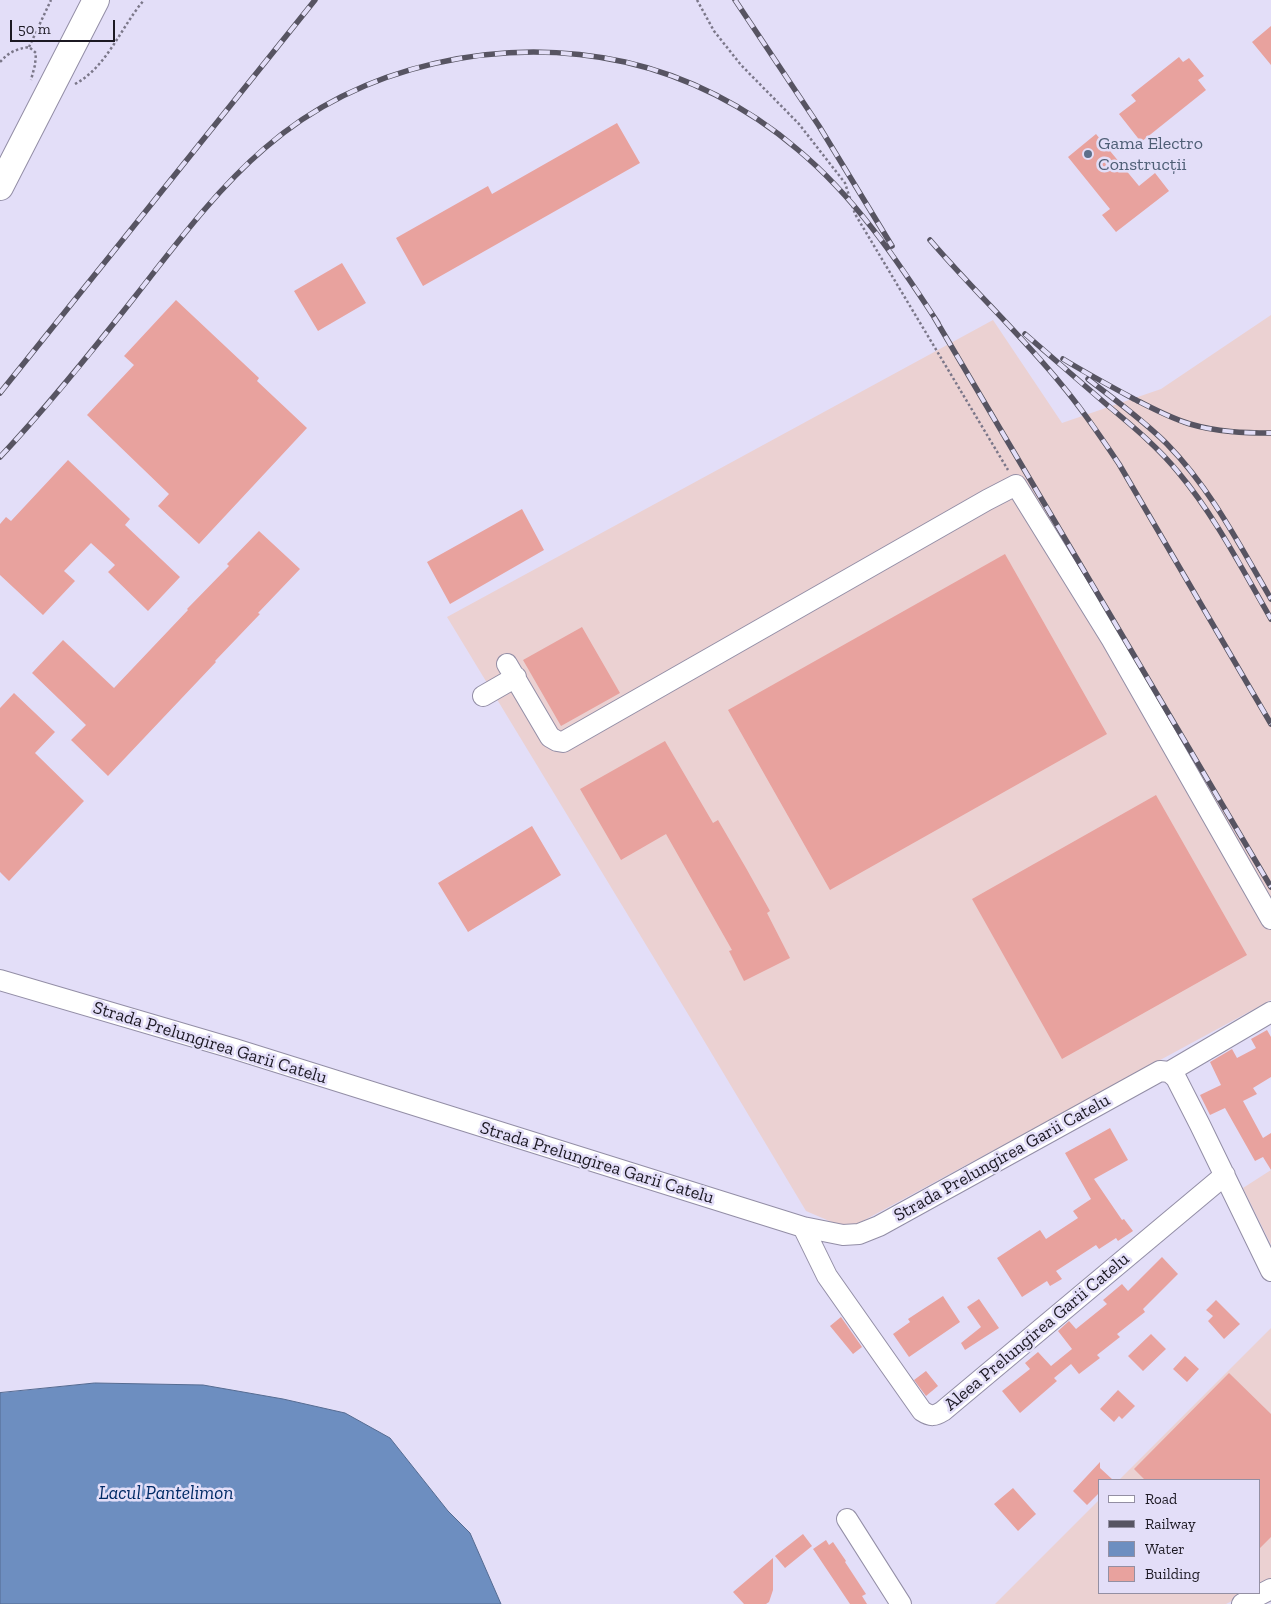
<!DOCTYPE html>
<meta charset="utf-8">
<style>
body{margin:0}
#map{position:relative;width:1271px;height:1604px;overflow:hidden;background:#e3def8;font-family:"Zilla Slab",serif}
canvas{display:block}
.legend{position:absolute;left:1098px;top:1479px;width:162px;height:115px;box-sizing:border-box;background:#e3def8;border:1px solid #938fa3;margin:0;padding:6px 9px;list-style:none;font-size:15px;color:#1c1923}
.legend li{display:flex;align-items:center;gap:10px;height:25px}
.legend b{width:25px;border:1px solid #938fa3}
.scale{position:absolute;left:10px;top:20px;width:105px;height:22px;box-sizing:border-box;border:2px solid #1c1923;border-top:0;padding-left:6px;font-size:15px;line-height:18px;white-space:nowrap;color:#1c1923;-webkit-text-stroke:4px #e3def8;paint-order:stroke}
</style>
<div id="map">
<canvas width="1271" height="1604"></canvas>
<ul class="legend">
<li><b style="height:6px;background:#fff"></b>Road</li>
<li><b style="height:6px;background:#575462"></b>Railway</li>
<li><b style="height:14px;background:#6d8ec0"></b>Water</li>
<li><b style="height:14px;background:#e8a29e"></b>Building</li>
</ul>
<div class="scale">50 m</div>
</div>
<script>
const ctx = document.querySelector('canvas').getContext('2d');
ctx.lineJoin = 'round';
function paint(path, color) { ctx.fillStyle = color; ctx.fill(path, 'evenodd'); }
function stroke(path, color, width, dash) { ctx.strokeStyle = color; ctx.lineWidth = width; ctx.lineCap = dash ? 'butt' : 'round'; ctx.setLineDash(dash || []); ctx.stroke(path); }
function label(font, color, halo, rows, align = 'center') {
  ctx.font = font + ' "Zilla Slab",serif'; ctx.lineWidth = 5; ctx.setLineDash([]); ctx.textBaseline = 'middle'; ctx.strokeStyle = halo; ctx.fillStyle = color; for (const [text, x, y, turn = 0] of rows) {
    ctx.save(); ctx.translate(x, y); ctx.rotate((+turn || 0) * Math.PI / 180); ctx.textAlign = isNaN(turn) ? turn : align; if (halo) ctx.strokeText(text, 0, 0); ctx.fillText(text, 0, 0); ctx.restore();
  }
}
paint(new Path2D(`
 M1271 315V1000L848 1229 806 1211 691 1019 447 617 993 320 1062 423 1161 389Z
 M1271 1170V1245L1243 1188Z
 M1271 1328V1581L1260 1587V1480H1119Z
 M1100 1499V1593H1248L1226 1604H995Z`), '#ebd1d2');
const water = new Path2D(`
 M95 1383 203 1385 283 1399 345 1413 390 1438 448 1511 470 1533 501 1604H0V1393Z`);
paint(water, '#6d8ec0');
stroke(water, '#556b91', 1);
paint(new Path2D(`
 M1271 26V65L1252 42Z
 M1179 57 1183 62 1189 58 1204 76 1198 80 1206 90 1141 142 1119 114 1136 101 1131 95Z
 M617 123 640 163 423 286 396 238 488 186 492 194Z
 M1096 134 1139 186 1155 173 1169 191 1116 232 1102 215 1110 209 1068 157Z
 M342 263 366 303 318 331 294 291Z
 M176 300 259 378 257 381 307 428 199 544 158 506 169 494 87 415 134 365 124 356Z
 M68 460 130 519 125 525 180 577 148 611 108 572 115 565 91 543 64 571 75 581 43 615 0 575V524L6 517 11 521Z
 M522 509 544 550 450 604 427 562Z
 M259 531 300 569 258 613 260 614 215 661 216 662 108 776 71 740 86 725 32 673 63 640 114 688 188 610 187 609 229 566 227 564Z
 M1005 554 1107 734 830 890 728 710Z
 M582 627 620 693 561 726 523 660Z
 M14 693 55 732 35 753 84 801 9 881 0 872V708Z
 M665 741 713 823 718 820 746 868 770 911 767 913 790 958 744 981 729 951 732 950 666 834 621 860 580 789Z
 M1156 795 1247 955 1062 1059 972 899Z
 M532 826 561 875 468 932 438 883Z
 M1267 1030 1271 1037V1077L1253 1088 1257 1094 1243 1101 1263 1138 1271 1133V1170L1263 1157 1255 1161 1225 1108 1210 1115 1200 1095 1221 1085 1210 1062 1232 1049 1237 1058 1256 1048 1251 1039Z
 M1110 1128 1128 1160 1094 1179 1122 1220 1124 1219 1133 1231 1118 1241 1116 1238 1099 1249 1096 1245 1056 1271 1062 1279 1050 1286 1047 1281 1022 1297 997 1258 1040 1230 1046 1239 1078 1218 1073 1211 1091 1199 1065 1153Z
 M1162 1257 1178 1274 1143 1309 1145 1312 1117 1334 1120 1337 1097 1355 1100 1358 1079 1374 1071 1364 1054 1378 1057 1381 1020 1413 1002 1391 1030 1369 1025 1363 1038 1352 1051 1366 1072 1349 1058 1331 1069 1321 1076 1329 1107 1304 1103 1300 1122 1284 1128 1291Z
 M943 1296 960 1322 909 1357 893 1334 910 1322 908 1319Z
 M979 1299 999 1328 965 1350 961 1343 981 1327 967 1307Z
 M1216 1300 1240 1324 1224 1339 1208 1321 1213 1316 1206 1310Z
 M841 1317 862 1347 853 1354 830 1326Z
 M1151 1334 1166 1349 1143 1371 1128 1356Z
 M1185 1356 1199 1369 1187 1382 1173 1369Z
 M926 1371 938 1386 926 1396 914 1380Z
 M1229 1373 1271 1414V1537L1260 1548V1480H1145L1134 1469Z
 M1118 1390 1135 1406 1122 1419 1119 1416 1114 1422 1100 1409Z
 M1100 1462V1468L1113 1480H1100V1492L1087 1505 1073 1491Z
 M1013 1488 1036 1514 1018 1531 994 1504Z
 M803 1534 812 1546 785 1568 775 1556Z
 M826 1540 829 1545 833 1542 846 1561 845 1562 866 1594 862 1596 867 1604H850L813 1549Z
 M773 1558V1590L769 1602 766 1604H744L733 1592Z`), '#e8a29e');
const minor = new Path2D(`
 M507 664 550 737 557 741 563 742 987 500 1016 485 1112 640 1271 919
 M483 696 516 677
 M0 980 235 1049 803 1227 843 1235 859 1234 879 1226 1160 1071 1169 1072
 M1169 1072 1176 1078 1200 1125 1271 1271
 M1169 1072 1271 1012
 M803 1227 827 1276 922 1411C931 1417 935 1416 943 1411L1225 1175
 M847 1519 901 1604
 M1242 1604 1271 1589`);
const major = new Path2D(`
 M0 187 96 0`);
stroke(minor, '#938ea6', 22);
stroke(major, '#938ea6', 28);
stroke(new Path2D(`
 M697 0 714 31 741 65 799 124 845 183 855 214 1008 470
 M29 47 51 0
 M0 62C9 52 16 49 29 47L36 53 35 65 31 80
 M75 84C107 67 121 27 144 0`), '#7b7789', 2.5, [2.5, 2.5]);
stroke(minor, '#fff', 20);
stroke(major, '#fff', 26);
const rail = new Path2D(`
 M735 0 819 126 892 246
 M930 240C972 289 1020 334 1061 384 1082 409 1101 437 1119 464L1271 724
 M934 317 1271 887
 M1025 334C1052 357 1079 381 1106 404 1131 425 1157 446 1178 472 1215 516 1242 569 1271 619
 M1063 359C1086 373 1110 386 1134 399 1152 408 1170 418 1190 424 1217 432 1244 433 1271 433
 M1088 379C1115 400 1143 420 1167 444 1211 489 1240 546 1271 599
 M0 393 315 0
 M0 457C49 405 93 350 137 294 176 244 217 189 265 148 361 64 502 35 625 62 687 76 748 107 797 149 855 197 897 260 938 323`);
stroke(rail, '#575462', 5.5);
stroke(rail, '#e3def8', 4, [11]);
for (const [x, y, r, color] of [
 [1088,154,5,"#5c6f8a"]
]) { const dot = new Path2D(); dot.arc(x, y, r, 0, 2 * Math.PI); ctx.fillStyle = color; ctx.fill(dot); stroke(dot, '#e3def8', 2); }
label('18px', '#4e5e75', '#e3def8', [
 ["Gama Electro",1098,144],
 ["Construcții",1098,165]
], 'left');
label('18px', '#1c1923', '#e3def8', [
 ["Strada Prelungirea Garii Catelu",210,1043,17],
 ["Strada Prelungirea Garii Catelu",1002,1158,-29],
 ["Strada Prelungirea Garii Catelu",597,1163,17],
 ["Aleea Prelungirea Garii Catelu",1037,1332,-40]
]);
label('italic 19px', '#002a65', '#e3def8', [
 ["Lacul Pantelimon",166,1494]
]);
</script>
